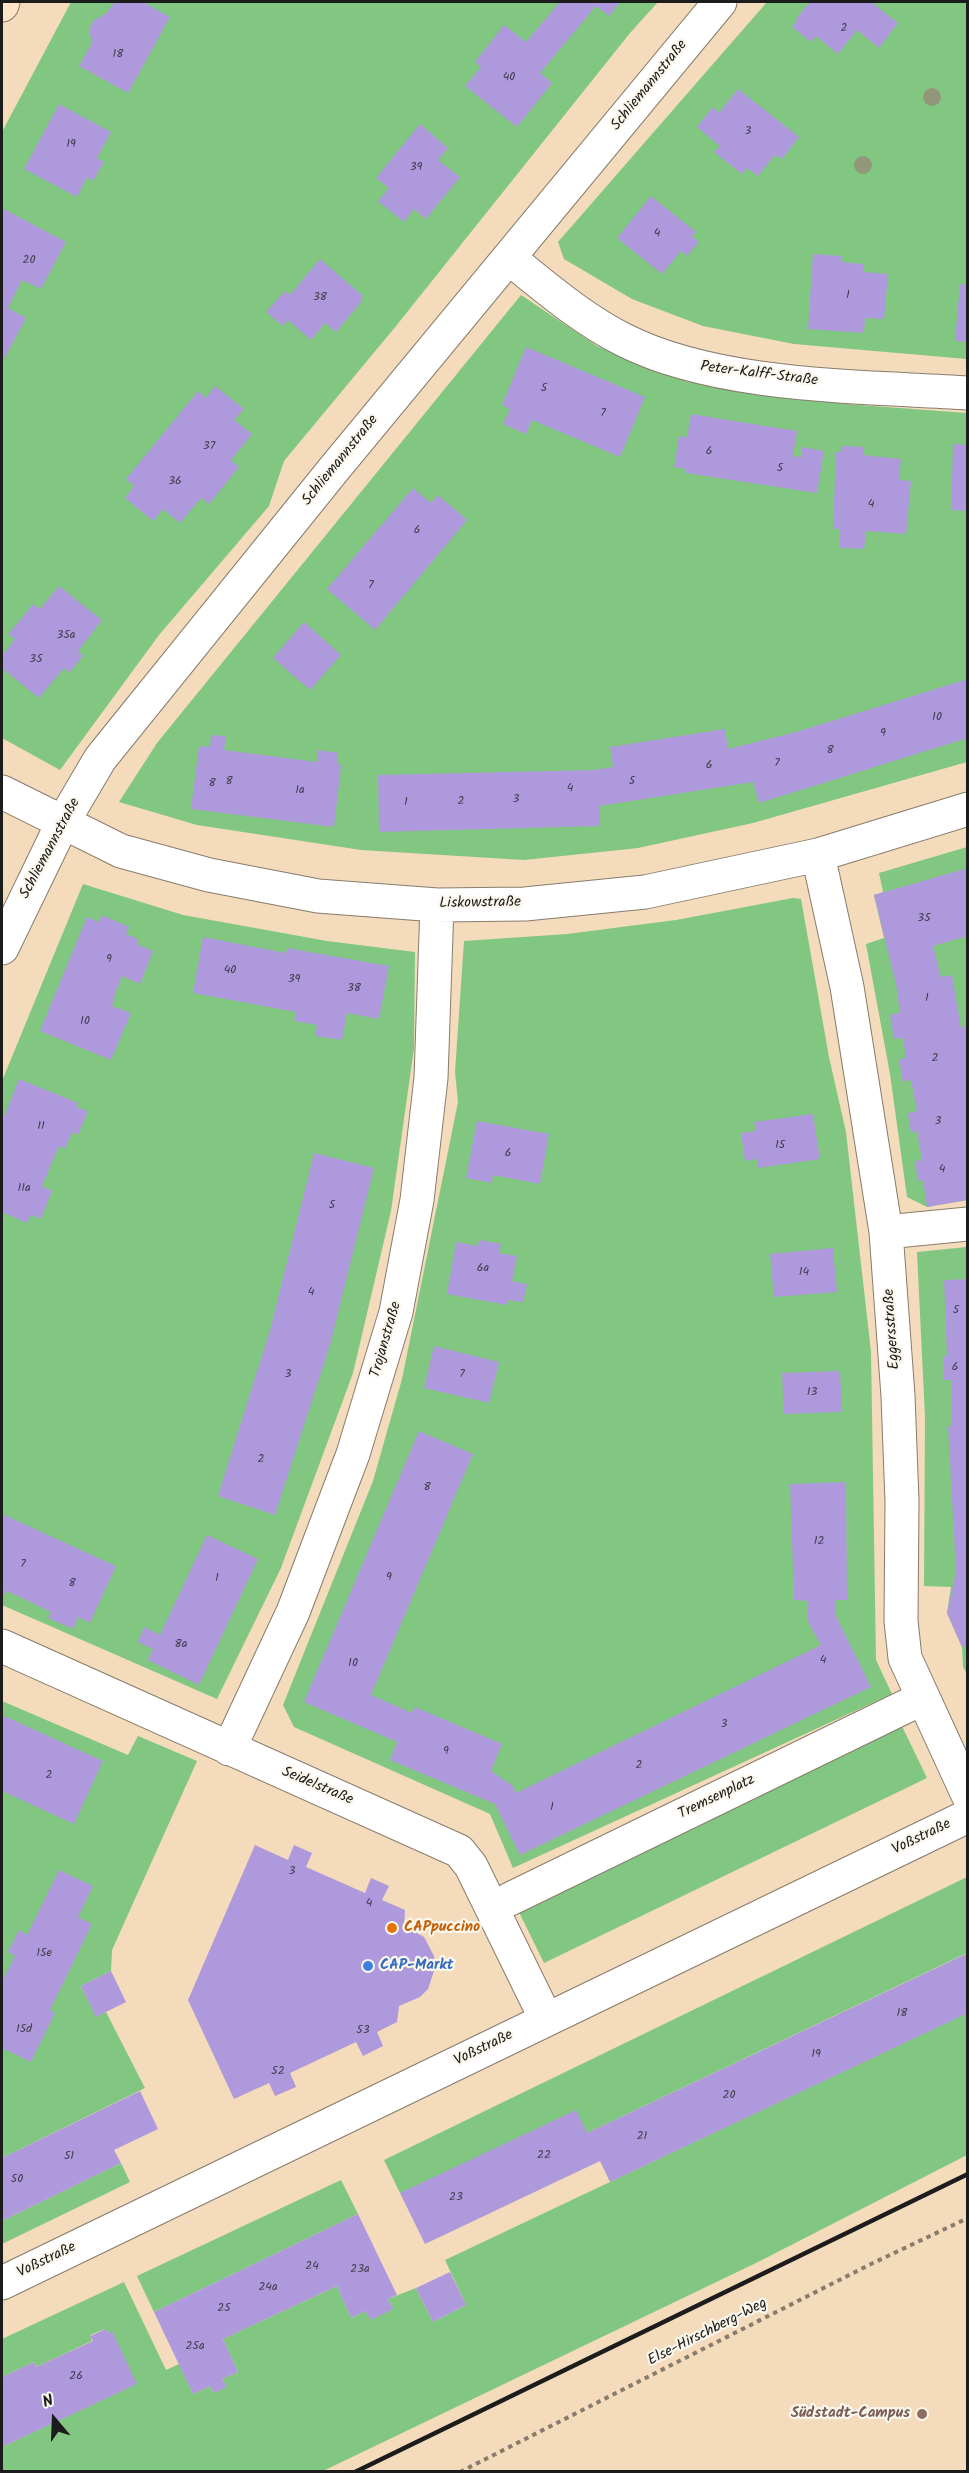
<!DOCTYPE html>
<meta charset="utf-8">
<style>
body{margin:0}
#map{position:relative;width:969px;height:2473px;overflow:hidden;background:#f3dbbb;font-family:Kalam,sans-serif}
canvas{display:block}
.frame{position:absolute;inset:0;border:3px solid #1c1c1c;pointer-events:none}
.north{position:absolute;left:24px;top:2389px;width:60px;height:60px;-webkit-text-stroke:4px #fbf7ec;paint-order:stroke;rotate:341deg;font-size:16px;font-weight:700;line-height:24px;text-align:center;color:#1c1c1c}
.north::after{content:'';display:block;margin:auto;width:21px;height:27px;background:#1c1c1c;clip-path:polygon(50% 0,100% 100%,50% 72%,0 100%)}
</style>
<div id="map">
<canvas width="969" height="2473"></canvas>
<div class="frame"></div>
<div class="north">N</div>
</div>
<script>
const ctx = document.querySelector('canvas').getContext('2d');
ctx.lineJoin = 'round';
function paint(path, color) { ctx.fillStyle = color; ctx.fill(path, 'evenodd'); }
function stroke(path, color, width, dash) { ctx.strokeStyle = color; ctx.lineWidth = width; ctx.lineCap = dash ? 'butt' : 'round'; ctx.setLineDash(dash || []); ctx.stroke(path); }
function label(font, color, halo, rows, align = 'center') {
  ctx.font = font + ' Kalam,sans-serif'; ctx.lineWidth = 4.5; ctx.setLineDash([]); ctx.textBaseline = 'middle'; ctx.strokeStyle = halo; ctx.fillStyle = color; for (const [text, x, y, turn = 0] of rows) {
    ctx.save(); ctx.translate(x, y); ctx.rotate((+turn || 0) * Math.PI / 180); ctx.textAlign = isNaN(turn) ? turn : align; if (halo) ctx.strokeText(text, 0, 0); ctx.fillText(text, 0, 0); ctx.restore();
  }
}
paint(new Path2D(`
 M71 2H658L630 33 396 326 284 461 269 506 159 635 60 770 2 738V132Z
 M767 2H967V359L794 344 703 326 632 299 564 259 558 242Z
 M521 295 597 346 687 382 846 404 967 413V762L753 823 638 848 524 860 361 850 197 825 119 802 157 743Z
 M967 847V1200L927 1207 907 1197 890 1074 866 944 884 938 874 895 883 892 879 873Z
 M83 884 183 915 327 941 415 952 414 1048 391 1211 353 1373 281 1568 217 1699 2 1605V1081Z
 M793 898 801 899 829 1057 846 1132 871 1352 876 1660 892 1694 513 1868 490 1814 294 1727 283 1705 373 1481 402 1379 458 1102 455 1072 464 941 567 934 676 920Z
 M967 1247V1674L963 1667 962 1647 947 1613 951 1587 924 1586 925 1417 917 1252Z
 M2 1701 128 1755 138 1736 197 1761 112 1950 111 1971 81 1986 96 2016 106 2012 145 2088 2 2158Z
 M900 1722 927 1778 544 1963 517 1908Z
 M967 1877V1953L587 2133 400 2193 384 2160Z
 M967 2013V2155L758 2262 323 2471H2V2447L136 2384 112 2332 108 2333 105 2329 90 2335 92 2341 36 2367 34 2362 2 2377V2339L124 2282 166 2370 179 2364 193 2394 210 2386 214 2393 226 2387 222 2379 238 2372 223 2339 337 2286 351 2318 365 2311 371 2319 393 2309 388 2299 416 2288 433 2322 466 2305 445 2260Z
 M121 2163 130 2182 2 2244V2221Z
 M341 2180 358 2214 154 2312 137 2276Z`), '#81c781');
paint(new Path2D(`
 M114 2H143L170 17 128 93 79 66 92 43 89 29 94 20 107 13Z
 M560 2H620L609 16 596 6 540 73 552 83 517 127 465 86 481 67 475 62 504 25 526 42Z
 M810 2H871L898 23 879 48 857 30 838 54 816 36 811 42 792 27 797 20 796 19Z
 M738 89 799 137 782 159 775 155 758 176 747 168 742 174 714 152 720 146 697 127 713 107 719 113Z
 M59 104 111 132 97 158 104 162 93 181 87 177 77 197 24 169Z
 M420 124 448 148 438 160 460 177 426 219 414 209 404 222 378 201 389 188 376 178Z
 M651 196 696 232 692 236 699 242 687 256 681 251 662 274 617 238Z
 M2 208 66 242 41 289 22 280 8 308 26 318 2 363Z
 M813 254 841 256V262L863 264V272L888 274 884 319 865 318 864 333 808 329Z
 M320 259 363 296 361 299 362 301 336 332 325 323 311 340 288 320 283 326 266 312 285 291 290 295Z
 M960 284 968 285V342L955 341Z
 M526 347 645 397 620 457 532 420 526 434 503 424 510 409 502 405Z
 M215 386 244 409 234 420 252 434 231 460 239 467 209 504 201 498 180 523 163 509 153 521 125 498 134 486 126 479 198 391 206 398Z
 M691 414 797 431 793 456 801 457 802 447 824 451 817 493 686 473V469L674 467 679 436 687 437Z
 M953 444 968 445V511L951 510Z
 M842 446 864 447 863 455 901 459 899 480 911 481 906 534 866 531 864 549 839 548V529H833L836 452H841Z
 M413 488 431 503 438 495 467 520 375 630 327 589Z
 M59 586 102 620 78 651 83 656 69 673 64 668 39 698 2 668V656L15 639 8 634 21 619 33 604 40 609Z
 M304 622 341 655 310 690 273 658Z
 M968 679V738L759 803 753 782 599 806 600 826 379 832 378 775 593 770 613 767 610 747 725 729 728 749 796 732Z
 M211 735 226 736 224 750 317 762 318 750 338 753 337 764 341 765 334 827 191 809 199 746 210 747Z
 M968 868V936L933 946 941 977 952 975 961 1028 968 1027V1200L927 1207 923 1180 918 1181 915 1161 922 1160 917 1131 911 1133 908 1113 917 1111 911 1080 903 1082 899 1059 906 1058 903 1038 894 1039 890 1015 900 1013 896 984 874 895Z
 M102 915 129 927 126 934 138 939 137 944 153 951 140 984 122 976 116 991 112 1006 131 1013 111 1060 40 1031 87 917 99 922Z
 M203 937 286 953 287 948 389 966 379 1019 347 1013 342 1040 315 1036 317 1025 294 1021 296 1012 193 993Z
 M19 1079 78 1103 76 1107 88 1111 78 1135 72 1132 65 1149 59 1146 42 1186 52 1191 41 1219 31 1215 27 1223 2 1212V1122Z
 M813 1114 820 1159 758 1168 757 1159 745 1161 741 1133 756 1131 754 1122Z
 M477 1121 549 1134 540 1184 493 1175 492 1183 466 1178Z
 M314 1153 374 1168 330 1345 275 1515 218 1496 271 1327Z
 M479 1240 501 1244 499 1253 517 1256 512 1281 527 1284 523 1302 508 1300 507 1305 447 1294 456 1242 478 1246Z
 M833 1248 837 1292 774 1297 770 1254Z
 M968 1279V1645L962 1647 947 1613 956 1572 948 1426H952L951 1380H944L943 1356H947L944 1280Z
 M434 1346 499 1362 489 1403 424 1388Z
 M840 1371 842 1412 784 1414 782 1373Z
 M419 1431 473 1454 371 1695 412 1713 415 1707 502 1744 491 1771 513 1786 516 1793 821 1645 807 1620V1601L794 1600 790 1484 846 1482 847 1600H835L836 1616 871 1687 520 1855 495 1804 390 1760 397 1742 304 1702Z
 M2 1514 116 1566 90 1623 78 1617 73 1629 48 1618 51 1612 7 1591 4 1596 2 1595Z
 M207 1535 258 1559 199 1685 148 1660 153 1649 138 1642 144 1627 160 1635Z
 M2 1715 103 1761 74 1824 2 1791Z
 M255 1845 288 1860 294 1845 312 1853 306 1867 365 1893 371 1878 389 1886 382 1900 405 1910 404 1926 424 1937 434 1956 435 1968 428 1989 420 1997 399 2006 397 2022 377 2032 383 2046 363 2056 356 2042 290 2073 296 2087 275 2096 269 2083 234 2099 188 2000Z
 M59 1870 93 1886 78 1917 92 1924 50 2010 55 2013 31 2062 2 2048V1982L15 1956 8 1952 19 1930 27 1935Z
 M968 1953V2013L610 2182 600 2161 425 2244 400 2193 576 2110 587 2133Z
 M111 1971 126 2002 96 2017 81 1986Z
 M140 2091 158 2129 114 2150 121 2163 2 2221V2158Z
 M358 2214 397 2295 388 2299 393 2309 371 2320 365 2311 351 2318 337 2286 223 2339 238 2372 222 2379 227 2387 214 2393 210 2386 193 2394 154 2312Z
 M450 2272 466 2305 433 2322 416 2288Z
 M106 2329 108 2333 112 2331 137 2384 2 2447V2377L34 2362 36 2367 93 2341 90 2336Z`), '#ad99db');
const minor = new Path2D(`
 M509 258C545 287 582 319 624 340 719 388 861 386 968 393
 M2 792 121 851 209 875 318 896 437 905 525 904 645 892 818 855 968 809
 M818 855 847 987 886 1232 898 1396 902 1501 901 1621 905 1658 968 1795
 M2 948 63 822 100 759 334 469 720 2
 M886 1232 968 1224
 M2 1646 459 1851 471 1866 546 2019
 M229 1749 293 1612 353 1454 396 1312 417 1200 431 1078 437 905
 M510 1899 923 1698
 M2 2283 968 1816`);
const secondary = new Path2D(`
 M2 5 3 2`);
stroke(minor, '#887c6c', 35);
stroke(secondary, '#887c6c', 35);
stroke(new Path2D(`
 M460 2472 871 2264 968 2218`), '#887c6c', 4, [4.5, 4.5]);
stroke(minor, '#fff', 33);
stroke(secondary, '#ffe4c6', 33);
stroke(new Path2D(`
 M355 2472 968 2174`), '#1c1c1c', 4.5);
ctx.fillStyle = '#93977a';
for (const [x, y] of [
 [932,97],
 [863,165]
]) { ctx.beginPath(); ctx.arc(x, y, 9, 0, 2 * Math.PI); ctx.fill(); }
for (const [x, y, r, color] of [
 [392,1928,6,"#e8710a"],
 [368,1966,6,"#3f7fe0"],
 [922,2414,6,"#8d6e63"]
]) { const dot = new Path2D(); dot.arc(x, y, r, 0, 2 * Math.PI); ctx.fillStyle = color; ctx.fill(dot); stroke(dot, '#fbf7ec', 2); }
label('12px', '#403b4c', null, [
 ["2",844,29],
 ["18",118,55],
 ["40",509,78],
 ["3",748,132],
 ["19",71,145],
 ["39",416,168],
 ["4",657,234],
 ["20",29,261],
 ["1",848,296],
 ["38",320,298],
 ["5",544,389],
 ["7",603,414],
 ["37",209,447],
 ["6",709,452],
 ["5",780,469],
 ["36",175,482],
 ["4",871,505],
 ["6",417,531],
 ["7",371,586],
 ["35a",66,636],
 ["35",36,660],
 ["10",937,718],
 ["9",883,734],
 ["8",830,751],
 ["7",777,764],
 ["6",709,766],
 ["8",229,782],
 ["5",632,782],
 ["8",212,784],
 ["4",570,789],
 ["1a",300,791],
 ["3",516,800],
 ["2",461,802],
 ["1",406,803],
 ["35",924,919],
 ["9",109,960],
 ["40",230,971],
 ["39",294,980],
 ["38",354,989],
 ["1",927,999],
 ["10",85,1022],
 ["2",935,1059],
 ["3",938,1122],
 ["11",41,1127],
 ["15",780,1146],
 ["6",508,1154],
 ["4",942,1170],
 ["11a",24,1189],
 ["5",332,1206],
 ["6a",483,1269],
 ["14",804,1273],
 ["4",311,1293],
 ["5",956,1311],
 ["6",955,1368],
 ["3",288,1375],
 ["7",462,1375],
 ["13",812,1393],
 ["2",261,1460],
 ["8",427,1488],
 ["12",819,1542],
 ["7",23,1565],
 ["9",389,1578],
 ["1",217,1579],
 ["8",72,1584],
 ["8a",181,1645],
 ["4",823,1661],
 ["10",353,1664],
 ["3",724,1725],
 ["9",446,1752],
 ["2",639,1766],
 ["2",49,1776],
 ["1",552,1808],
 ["3",292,1872],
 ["4",369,1904],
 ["15e",44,1954],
 ["18",902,2014],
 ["15d",24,2030],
 ["53",363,2031],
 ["19",816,2055],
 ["52",278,2072],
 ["20",729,2096],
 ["21",642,2137],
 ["22",544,2156],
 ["51",69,2157],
 ["50",17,2180],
 ["23",456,2198],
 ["24",312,2267],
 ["23a",360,2270],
 ["24a",268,2288],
 ["25",224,2309],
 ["25a",195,2347],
 ["26",76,2377]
]);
label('15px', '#1c1c1c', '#fbf7ec', [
 ["Schliemannstraße",650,86,-51],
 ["Peter-Kalff-Straße",759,375,7],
 ["Schliemannstraße",341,461,-51],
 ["Schliemannstraße",51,849,-62],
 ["Liskowstraße",480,904,-1],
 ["Eggersstraße",893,1329,-94],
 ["Trojanstraße",387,1340,-74],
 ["Seidelstraße",317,1787,23],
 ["Tremsenplatz",717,1798,-26],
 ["Voßstraße",922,1838,-26],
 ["Voßstraße",484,2049,-26],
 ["Voßstraße",47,2261,-26],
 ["Else-Hirschberg-Weg",708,2333,-27]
]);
label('bold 15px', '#c56008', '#fbf7ec', [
 ["CAPpuccino",404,1928]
], 'left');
label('bold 15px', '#366cbe', '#fbf7ec', [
 ["CAP-Markt",380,1966]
], 'left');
label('bold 15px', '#785e54', '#fbf7ec', [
 ["Südstadt-Campus",910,2414]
], 'right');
</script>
